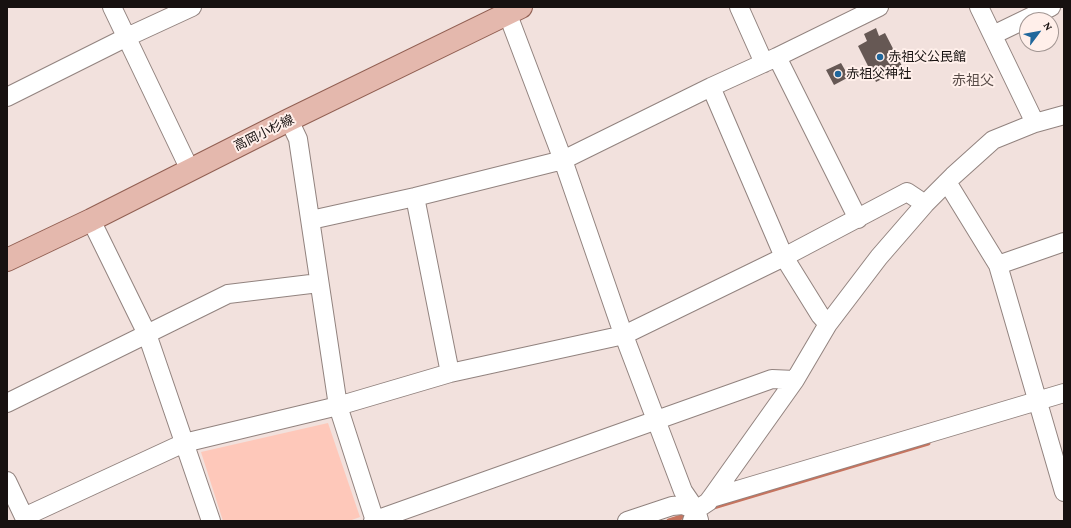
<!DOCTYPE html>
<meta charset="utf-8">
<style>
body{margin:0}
#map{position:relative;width:1071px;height:528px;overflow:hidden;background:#f2e1dd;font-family:"Crimson Pro",serif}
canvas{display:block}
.frame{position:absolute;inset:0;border:8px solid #171110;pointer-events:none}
.north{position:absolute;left:1019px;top:12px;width:40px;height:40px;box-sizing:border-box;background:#ffefea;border:1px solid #a29693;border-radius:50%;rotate:58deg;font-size:11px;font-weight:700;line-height:16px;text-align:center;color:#171110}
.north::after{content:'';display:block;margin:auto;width:14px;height:18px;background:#20679c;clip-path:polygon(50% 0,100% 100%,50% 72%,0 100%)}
</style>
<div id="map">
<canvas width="1071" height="528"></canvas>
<div class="frame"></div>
<div class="north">N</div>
</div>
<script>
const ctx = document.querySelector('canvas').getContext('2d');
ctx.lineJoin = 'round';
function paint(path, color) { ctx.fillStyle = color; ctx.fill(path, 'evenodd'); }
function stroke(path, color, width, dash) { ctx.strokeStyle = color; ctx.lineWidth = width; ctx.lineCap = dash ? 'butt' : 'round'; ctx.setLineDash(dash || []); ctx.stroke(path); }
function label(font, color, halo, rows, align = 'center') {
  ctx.font = font + ' "Crimson Pro","Noto Sans JP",serif'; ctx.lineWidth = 4; ctx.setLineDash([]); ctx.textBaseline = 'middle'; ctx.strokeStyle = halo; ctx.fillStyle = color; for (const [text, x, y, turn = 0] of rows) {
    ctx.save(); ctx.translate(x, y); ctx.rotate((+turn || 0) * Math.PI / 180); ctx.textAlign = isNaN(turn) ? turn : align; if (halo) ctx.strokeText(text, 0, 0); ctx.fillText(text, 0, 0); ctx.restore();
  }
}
paint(new Path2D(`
 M328 423 360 517 349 521H223L201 452Z`), '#fec8ba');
stroke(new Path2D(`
 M710 508 928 443
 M669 521 691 514`), '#c6745f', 5);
paint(new Path2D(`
 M876 28 879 36 885 33 903 68 876 82 858 46 867 41 864 34Z
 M841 63 849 77 834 85 826 70Z`), '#665854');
const minor = new Path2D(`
 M112 7 190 170
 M505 7 563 160 620 325 683 491 696 510 699 520
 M739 7 764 63
 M979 7 1035 123
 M993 35 1051 7
 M777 57 858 219
 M711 87 784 257 820 315 828 324
 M7 97 127 37 192 7
 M289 120 298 139 338 406 375 521
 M947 182 998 265 1064 492
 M415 197 450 373
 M91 220 147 334 211 521
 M311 220 415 197 563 160 711 87 777 57 879 7
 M998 265 1064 242
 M7 403 228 294 319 283
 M7 481 26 521
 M711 498 1064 393
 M24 517 184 443 338 406 450 373 624 335 784 257 907 192 925 204
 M373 521 772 379 795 380
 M627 521 672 506 683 505 696 510
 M692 521 696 510 708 502 711 498 795 380 828 324 879 257 925 204 953 176 993 140 1035 123 1064 115`);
const major = new Path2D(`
 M7 260 91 220 289 120 521 7`);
stroke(minor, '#92837f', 20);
stroke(major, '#915f52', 24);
stroke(minor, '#fff', 18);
stroke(major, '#e4b8ad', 22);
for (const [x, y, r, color] of [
 [880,57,4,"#20679c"],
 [838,74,4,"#20679c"]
]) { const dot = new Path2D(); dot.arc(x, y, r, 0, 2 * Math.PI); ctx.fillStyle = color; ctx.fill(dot); stroke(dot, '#ffefea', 1.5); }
label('13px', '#171110', '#ffefea', [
 ["赤祖父公民館",888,57],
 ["赤祖父神社",846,74]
], 'left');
label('13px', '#171110', '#ffefea', [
 ["高岡小杉線",264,133,-26]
]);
label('14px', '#594c48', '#ffefea', [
 ["赤祖父",973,81]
]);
</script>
